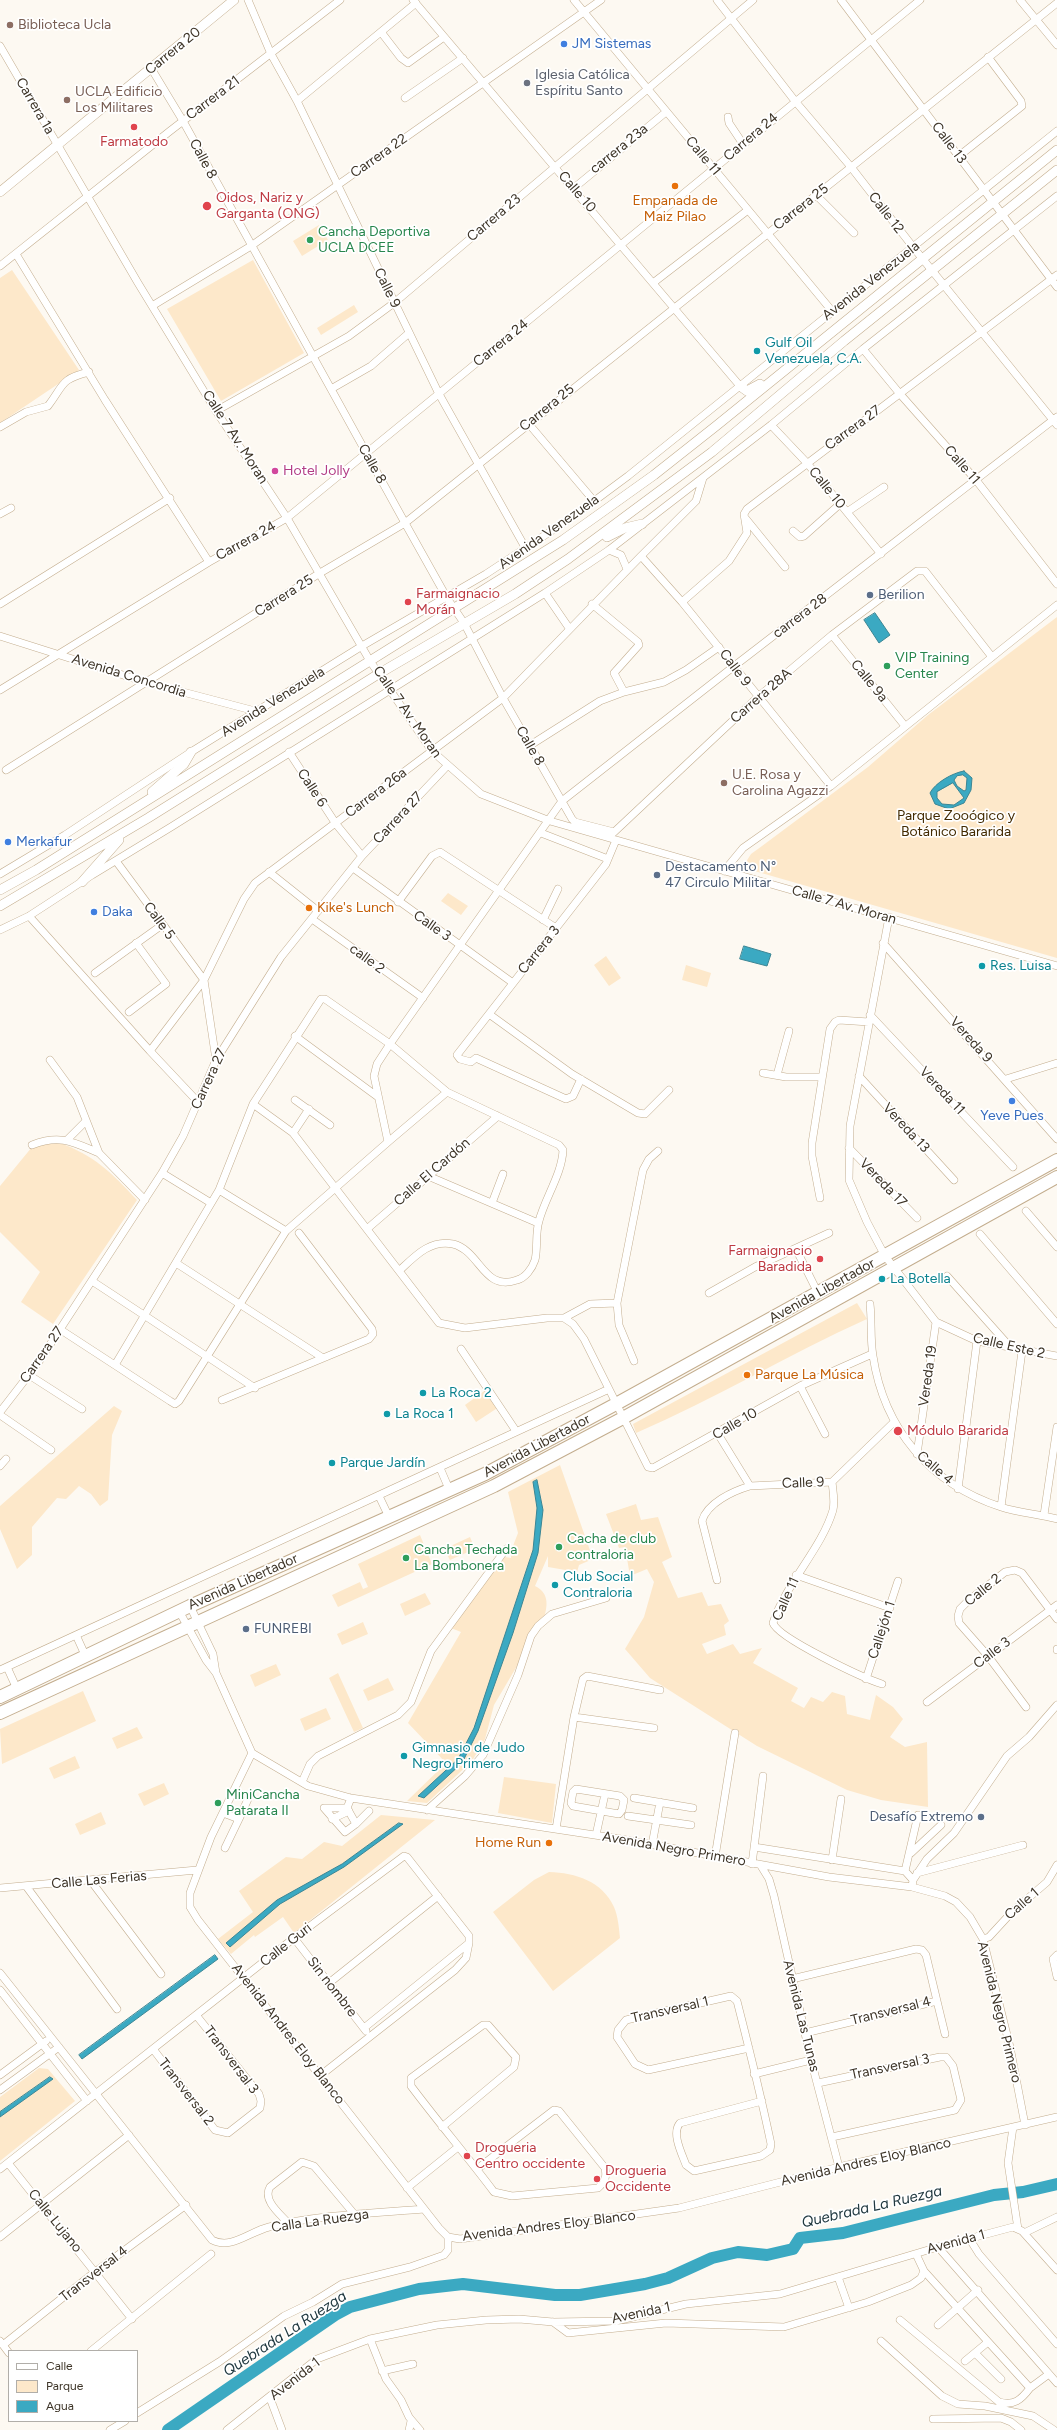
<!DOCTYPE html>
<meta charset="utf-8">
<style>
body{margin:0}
#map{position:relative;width:1057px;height:2430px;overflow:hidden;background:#fdf9f2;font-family:Figtree,sans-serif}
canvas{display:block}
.legend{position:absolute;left:8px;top:2350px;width:130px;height:72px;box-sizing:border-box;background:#fff;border:1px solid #b1aea9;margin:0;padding:5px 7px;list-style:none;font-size:12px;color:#3d3427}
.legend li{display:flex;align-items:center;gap:8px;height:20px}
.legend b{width:20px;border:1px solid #b1aea9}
</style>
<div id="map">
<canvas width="1057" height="2430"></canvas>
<ul class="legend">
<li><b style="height:5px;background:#fff"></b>Calle</li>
<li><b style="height:11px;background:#fde8ca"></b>Parque</li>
<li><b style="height:11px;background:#3ba9c2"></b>Agua</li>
</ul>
</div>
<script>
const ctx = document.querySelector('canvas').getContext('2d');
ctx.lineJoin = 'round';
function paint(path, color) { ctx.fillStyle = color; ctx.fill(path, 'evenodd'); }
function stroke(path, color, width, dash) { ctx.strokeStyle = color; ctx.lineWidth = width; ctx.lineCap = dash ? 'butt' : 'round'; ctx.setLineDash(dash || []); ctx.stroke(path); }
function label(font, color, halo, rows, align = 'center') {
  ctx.font = font + ' Figtree,sans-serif'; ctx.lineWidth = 3.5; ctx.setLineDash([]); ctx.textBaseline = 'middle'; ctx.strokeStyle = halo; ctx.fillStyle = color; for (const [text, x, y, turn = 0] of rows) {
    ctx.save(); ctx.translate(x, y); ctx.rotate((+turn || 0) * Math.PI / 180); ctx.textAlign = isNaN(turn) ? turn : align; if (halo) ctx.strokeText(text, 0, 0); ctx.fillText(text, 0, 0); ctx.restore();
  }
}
paint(new Path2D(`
 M319 225 328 240 302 256 293 241Z
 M253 260 304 353 221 401 167 309Z
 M12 270 79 370 0 423V278Z
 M354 305 358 312 321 335 317 328Z
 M1057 617V958L751 870 744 865 751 854 762 846 868 767 928 715Z
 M448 893 468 906 461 915 441 901Z
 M606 956 621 978 609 986 594 965Z
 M686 965 711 973 707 987 682 980Z
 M58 1142C95 1156 111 1172 137 1200L53 1324 21 1302 40 1272 0 1232V1186L32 1147Z
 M857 1303 867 1319C789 1354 715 1399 636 1433L633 1424Z
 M487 1389 499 1407 476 1422 465 1405Z
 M114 1406 122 1411 112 1435 108 1500 100 1506 91 1494 79 1486 66 1499 57 1498 32 1527V1555L17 1569 0 1529V1506Z
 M560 1465 593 1559 579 1565 577 1572 548 1567V1556L535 1586C551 1594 547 1608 543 1622L494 1705 485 1739 472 1761 427 1803 407 1801 446 1763 408 1723 461 1632 451 1628 478 1588 505 1557 511 1558V1551L518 1533 508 1492Z
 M636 1504 641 1520 658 1517 672 1557 662 1562 678 1598 702 1592 708 1606 721 1604 729 1621 724 1625 726 1635 702 1644 707 1654 733 1644 740 1654 762 1648 753 1663 798 1688 791 1701 804 1708 811 1697 823 1702 832 1692 845 1696 847 1714 870 1720 876 1695 893 1707 903 1719 890 1737 905 1747 927 1742 928 1807 881 1800 847 1790 757 1746 650 1678 625 1649 644 1617 654 1582 647 1569 630 1576 625 1547 619 1548 606 1514Z
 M420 1535 432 1564 338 1607 332 1595 360 1582 363 1589 368 1587 358 1564Z
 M470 1537 475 1549 450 1560 444 1549Z
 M425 1593 431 1604 405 1616 400 1604Z
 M363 1622 368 1634 342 1645 337 1634Z
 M276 1664 281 1675 255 1687 250 1675Z
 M338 1673 363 1728 354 1732 329 1678Z
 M388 1678 394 1690 368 1701 363 1690Z
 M83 1691 96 1721 2 1764 0 1729Z
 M326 1708 331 1719 305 1731 300 1719Z
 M137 1727 143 1738 117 1749 112 1738Z
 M75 1756 80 1768 54 1779 49 1768Z
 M504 1777 556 1784 552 1823 498 1813Z
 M164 1783 169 1794 144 1806 138 1794Z
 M101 1812 106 1824 80 1835 75 1824Z
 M381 1815 435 1820 294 1933 283 1917 255 1937 254 1935 231 1954 218 1939 253 1912 239 1891 286 1857 302 1859 324 1842 342 1846Z
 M549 1872C576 1873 602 1881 614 1907 618 1916 619 1928 620 1938L553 1991 493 1912 534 1880Z
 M39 2068 48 2069 75 2101 0 2161V2097Z`), '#fde8ca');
const water = new Path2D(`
 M875 613 890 635 879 643 864 620Z
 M964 771 972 778 971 790 964 803 949 809 935 804 930 793C935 783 952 773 964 771ZM963 775 967 778 966 790 964 791 957 786 954 780 957 776ZM953 783 964 798 954 805 942 804 937 798V792Z
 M744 946 771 954 767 966 740 959Z
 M537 1480 543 1510 538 1553 513 1633 478 1731 462 1763 424 1798 418 1796 458 1759 474 1728 533 1550 537 1508 533 1482Z
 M399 1823 403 1824 344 1867 280 1904 230 1947 226 1943 277 1900 342 1864Z
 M215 1955 218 1959 82 2059 79 2055Z
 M50 2077 53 2079 0 2117V2112Z`);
paint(water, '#3ba9c2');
stroke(water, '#3c8694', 1);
stroke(new Path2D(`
 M168 2430 335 2315 350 2307 419 2289 463 2284 555 2295H580L645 2284 668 2278 712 2258 738 2252 767 2255 793 2249 800 2238 843 2233 994 2195 1023 2192 1057 2184`), '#3ba9c2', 12);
const minor = new Path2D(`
 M248 0 271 54 297 101 439 394 526 549
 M413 0 740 386
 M574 0 832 311
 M717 0 795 101 851 167 913 247 1057 425
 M841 0 1057 287
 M1020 0 1057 45
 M381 32 401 58 408 63 444 37
 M0 46 138 283 216 411 287 518 370 661 432 751 481 794 550 821 1057 966
 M151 68 183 121 405 523 447 598 464 623 503 698 572 819 575 822 614 832
 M405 98 463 58
 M297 101 416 3
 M728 117 729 123 743 144
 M959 156 1022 106 1021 101 988 57
 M574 188 666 112
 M816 195 854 233
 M16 254 105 400 209 562
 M0 266 170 131 340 0
 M653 283 748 210
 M152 306 251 246 601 0
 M863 349 900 394 976 480 1057 584
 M331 389 371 366 409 333
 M216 411 349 336 394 303 753 0
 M528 423 594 501
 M771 425 807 463 881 554
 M0 427 26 412 48 406C64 385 60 379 89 372
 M847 512 884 487
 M0 514 11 508
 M746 519 785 567
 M793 531 800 537 804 536 840 504
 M609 550 621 555 627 569
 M641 556 696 501 703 478
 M545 593 569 628
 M682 602 729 561 747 533 744 514 747 509 1057 275
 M0 604 170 498
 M592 604 638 642 639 645 614 673 624 692
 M832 635 905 726
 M0 636 145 682 259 712
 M0 690 209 562 287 518 920 0
 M529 746 600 701 624 692 664 682 686 670 719 647
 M289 752 336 824 362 856
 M6 770 320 573 405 523 1057 3
 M541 833 608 859
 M611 835 758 697 832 635 917 571H925L992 657
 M116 861 204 980 216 1060
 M353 868 513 983
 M724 871 743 848 831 786 1057 605
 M269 872 318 911
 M0 874 65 835 191 752 362 646 486 574 574 516 628 476 1057 131
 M398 902 432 856 440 852 556 928
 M29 916 150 1051 198 1102
 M889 917 850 1126 849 1180 867 1222 885 1256 936 1322 977 1341 1057 1356
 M312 919 423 998
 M543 920 558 889
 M0 930 29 916 92 875 171 827 545 593 609 550 771 425 863 349 1057 196
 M883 943 1057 1139
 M95 973 162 925
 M129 1012 166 984 136 943
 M489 1014 572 1074 638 1113 645 1114 669 1090
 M870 1015 1013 1167
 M295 1036 378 1097
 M150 1051 204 980 244 899 255 883 503 698 641 556 682 602 831 786
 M50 1060 77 1097 99 1153 145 1200
 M763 1073 786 1077H822
 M777 1075 789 1031
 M859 1076 954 1180
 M581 1079 573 1096 566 1099 476 1058 471 1062 460 1059 457 1055 606 864 616 840
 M1006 1079 1057 1063
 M295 1100 330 1125
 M253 1104 293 1133 439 1323 465 1328 547 1318H564L573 1324 584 1339 648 1467 653 1468 800 1386 872 1354
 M293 1133 309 1109
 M67 1140 86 1121
 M388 1142 447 1092
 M32 1145C60 1134 73 1142 99 1153
 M849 1148 917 1218
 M162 1173 211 1203
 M428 1176 538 1223
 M219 1190 286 1231
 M820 1198 812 1156V1143L830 1029 835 1022 839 1020 869 1022
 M492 1203 503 1174
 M1026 1211 1057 1247
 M367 1229 498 1116
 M980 1234 1057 1324
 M796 1249 818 1293
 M176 1263 323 1358
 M947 1276 1011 1348
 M92 1281 255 1388
 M709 1293 755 1267 829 1233
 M617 1303 619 1325 634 1361
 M870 1304C872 1321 870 1339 873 1356 884 1429 930 1484 1001 1507 1019 1513 1039 1514 1057 1519
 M564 1318 590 1304 617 1303 643 1170 649 1159 658 1151
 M61 1330 170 1401 175 1404 179 1401 286 1231 388 1142 374 1076 377 1064 390 1044 562 801 733 667 1057 417
 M461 1349 516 1431
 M115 1365 219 1190 253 1104 321 999H325L390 1044 447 1092 559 1145 563 1150C562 1174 545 1198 539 1221 535 1234 538 1248 535 1260 532 1269 525 1278 517 1280 483 1292 481 1251 453 1244 430 1239 414 1257 399 1271
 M29 1375 82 1409
 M800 1386 825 1434
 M222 1400 369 1339 373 1334 372 1329 299 1233
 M0 1412 38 1363 162 1173 183 1136 216 1060 281 957 362 856 447 766
 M0 1415 51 1450
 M718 1434 750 1486 832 1482 894 1422
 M917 1454 936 1322
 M0 1466 6 1459
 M440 1468 449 1489
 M832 1482C833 1491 835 1501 833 1510 822 1548 786 1583 773 1623 778 1638 863 1678 882 1684
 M958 1489 977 1341
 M379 1496 389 1517
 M1001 1507 1022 1351
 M1044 1515 1057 1427
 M796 1575 890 1608
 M717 1580 702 1521C707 1503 733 1491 750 1486
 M190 1606 213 1654 216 1673 252 1753 308 1786 351 1798 621 1839 829 1877 912 1887 945 1896 956 1902 970 1917 983 1939 1010 2047 1025 2125
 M179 1611 206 1660 216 1673
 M76 1635 86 1657
 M1057 1650V1649
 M7 1667 17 1689
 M0 1670 609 1389
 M866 1679 898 1581
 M927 1702 1057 1605
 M1026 1707 988 1656 959 1623 958 1616 960 1609 968 1601 1005 1572 1015 1570 1022 1573 1057 1619
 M574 1717 654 1728
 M252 1753 211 1837 190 1893V1907L198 1920 439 2228 448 2237 460 2239 679 2208 839 2167 1057 2117
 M302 1782 310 1764 318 1756 398 1715 411 1702 431 1651 506 1549
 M576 1789 620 1796 624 1800 622 1810 619 1814 573 1806 571 1803 573 1792Z
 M634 1798 693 1808
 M347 1808H324L345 1832 356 1824 347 1808 351 1798
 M427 1810 465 1776 483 1755 518 1675 531 1636 538 1626 552 1614 606 1598
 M223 1813 239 1819 248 1799
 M628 1816 691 1825
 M332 1819 349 1811
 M356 1824 369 1811
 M556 1829 574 1717 583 1679 587 1676 660 1690
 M596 1835 605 1794
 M652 1845 660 1802
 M754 1847 905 1871
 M225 1848 239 1819
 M911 1853 941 1825
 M715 1857 735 1733
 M832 1860 841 1799
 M752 1864 763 1776
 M761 1866 769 1879 774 1896 811 2060 839 2167
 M917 1873 1023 1845
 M913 1880 905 1871 918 1815
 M91 1881 161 1974
 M26 1886 117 2009
 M912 1887 913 1880 927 1859 954 1833 1007 1756 1029 1737 1057 1705
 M0 1888 197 1870
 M294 1938 366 2031
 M983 1939 989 1937 1012 1912 1047 1882 1057 1865
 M1057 1955 1053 1959 1057 1977
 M0 1973 212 2240C231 2250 249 2232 269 2227 316 2215 374 2213 424 2209
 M792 1979 916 1949 922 1950 926 1955 937 2001 805 2033
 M329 1983 438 1896
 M0 1990 87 2101
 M937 2001 945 2034
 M749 2048 648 2070 635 2064 617 2037 618 2030 626 2020 731 1996 737 2001C749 2048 761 2096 771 2144L770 2150 761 2156 694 2171 686 2165C682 2154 671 2133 680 2123L762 2101
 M153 2049 215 2130 228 2133 260 2108 261 2101 259 2094 196 2015
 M754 2074 811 2060
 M0 2075 46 2041
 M321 2075 455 1970 466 1958 469 1943
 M818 2083 940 2057H946L953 2066 961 2100 955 2110 832 2137
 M0 2090 59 2047
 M442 2127 514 2067 516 2057 488 2025H483L411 2078V2086C438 2122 467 2156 494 2192L512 2196 598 2188C605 2182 607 2177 605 2168L559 2111 554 2110 477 2169
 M1013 2127 1008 2163 1018 2229
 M8 2163 132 2319
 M0 2169 294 1938 404 1856 407 1857 469 1936V1943L364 2028
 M407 2188 458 2147
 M288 2223C280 2214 262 2200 270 2187L302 2162 314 2166 355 2215
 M1024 2233 1057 2217
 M0 2237 129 2135
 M969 2238 979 2254 1057 2344
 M938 2247 1057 2383
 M924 2271 1030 2388 1049 2374
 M838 2277 849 2308
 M900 2320 999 2402C1014 2406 1021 2400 1030 2388
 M553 2322 568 2333 666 2323 784 2327 868 2302 911 2285 921 2278 924 2271 916 2254
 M938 2325 978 2290
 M370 2339 386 2379 401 2400 409 2417 420 2430
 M0 2341 9 2353
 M881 2341 942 2396 958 2404 985 2406 1033 2416 1054 2430
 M3 2345 95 2272 186 2205
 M91 2351 211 2254
 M975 2353 1001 2379
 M965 2361 988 2342
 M382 2371 413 2364
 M270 2398 282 2430
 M137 2413 219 2362 284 2316 313 2302 342 2284 410 2267 444 2255 448 2250V2237
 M933 2419 1001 2418 1011 2422 1021 2430
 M110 2430 125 2421
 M227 2430 317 2359 370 2339 437 2325 486 2320 519 2319 553 2322 616 2321 686 2304 780 2294 938 2247 1013 2227 1022 2231 1057 2270
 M409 2430 411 2421`);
const tertiary = new Path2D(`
 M0 192 234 0
 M740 386 747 391 760 384
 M607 537 625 528 642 524
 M152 792 184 764 191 752
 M82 882 119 840
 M0 890 36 870 563 540 654 475 716 426 1057 150
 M0 906 148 818 380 673 515 594 568 559 712 452 844 341 1057 170`);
const primary = new Path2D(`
 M0 1697 190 1606 485 1474 616 1404 1057 1160
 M0 1713 494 1486 623 1418 1057 1177`);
stroke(minor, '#c3ad8e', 8);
stroke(tertiary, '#c3ad8e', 10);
stroke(primary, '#c3ad8e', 14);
stroke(minor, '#fff', 7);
stroke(tertiary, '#fff', 9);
stroke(primary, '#fff', 12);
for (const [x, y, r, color] of [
 [10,25,4,"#8d6e63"],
 [564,44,4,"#3f7fe0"],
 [527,83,4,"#6b7280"],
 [67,100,4,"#8d6e63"],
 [134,127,4,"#e0444e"],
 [675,186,4,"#e8710a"],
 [207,206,5,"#e0444e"],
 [310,240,4,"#2e9e5b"],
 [757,351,4,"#0f9aa8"],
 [275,471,4,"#d1479c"],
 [870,595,4,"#5c6f8a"],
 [408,602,4,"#e0444e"],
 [887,666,4,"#2e9e5b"],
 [724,783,4,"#8d6e63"],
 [8,842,4,"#3f7fe0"],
 [657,875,4,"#5c6f8a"],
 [309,908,4,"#e8710a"],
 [94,912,4,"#3f7fe0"],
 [982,966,4,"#0f9aa8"],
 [1012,1101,4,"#3f7fe0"],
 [820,1259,4,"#e0444e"],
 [882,1279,4,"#0f9aa8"],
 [747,1375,4,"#e8710a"],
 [423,1393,4,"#0f9aa8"],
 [387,1414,4,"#0f9aa8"],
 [898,1431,5,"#e0444e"],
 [332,1463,4,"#0f9aa8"],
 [559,1547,4,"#2e9e5b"],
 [406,1558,4,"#2e9e5b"],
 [555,1585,4,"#0f9aa8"],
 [246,1629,4,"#5c6f8a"],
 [404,1756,4,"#0f9aa8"],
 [218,1803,4,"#2e9e5b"],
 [981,1817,4,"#5c6f8a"],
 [549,1843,4,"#e8710a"],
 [467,2156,4,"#e0444e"],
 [597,2179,4,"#e0444e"]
]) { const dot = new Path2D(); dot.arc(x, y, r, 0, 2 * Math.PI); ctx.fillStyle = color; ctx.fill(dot); stroke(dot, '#fff', 1.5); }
label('14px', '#785e54', '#fff', [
 ["Biblioteca Ucla",18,25],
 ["UCLA Edificio",75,92],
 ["Los Militares",75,108],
 ["U.E. Rosa y",732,775],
 ["Carolina Agazzi",732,791]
], 'left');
label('14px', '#366cbe', '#fff', [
 ["JM Sistemas",572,44],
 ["Merkafur",16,842],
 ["Daka",102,912],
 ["Yeve Pues",1012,1116,"center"]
], 'left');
label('14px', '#3d3427', '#fff', [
 ["Carrera 20",173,51,-39],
 ["Carrera 21",213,98,-37],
 ["Carrera 1a",35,106,60],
 ["Carrera 24",751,137,-40],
 ["Calle 13",949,143,53],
 ["carrera 23a",619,149,-39],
 ["Carrera 22",379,156,-35],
 ["Calle 11",703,156,50],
 ["Calle 8",203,159,62],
 ["Calle 10",577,192,49],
 ["Carrera 25",801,207,-38],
 ["Calle 12",886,213,52],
 ["Carrera 23",494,218,-40],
 ["Avenida Venezuela",871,281,-38],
 ["Calle 9",387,288,64],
 ["Carrera 24",501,343,-39],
 ["Carrera 25",547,408,-39],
 ["Carrera 27",853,428,-36],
 ["Calle 7 Av. Moran",235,437,57],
 ["Calle 8",372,464,61],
 ["Calle 11",962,465,49],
 ["Calle 10",827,488,51],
 ["Avenida Venezuela",549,532,-35],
 ["Carrera 24",246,541,-29],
 ["Carrera 25",284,596,-32],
 ["carrera 28",800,616,-37],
 ["Calle 9",735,668,53],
 ["Avenida Concordia",129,676,17],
 ["Calle 9a",869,681,51],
 ["Carrera 28A",761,696,-41],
 ["Avenida Venezuela",273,702,-32],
 ["Calle 7 Av. Moran",407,712,55],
 ["Calle 8",530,746,60],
 ["Calle 6",312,788,57],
 ["Carrera 26a",376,793,-37],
 ["Carrera 27",398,818,-47],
 ["Calle 7 Av. Moran",844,905,16],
 ["Calle 5",159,921,54],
 ["Calle 3",432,926,35],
 ["Carrera 3",539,950,-51],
 ["calle 2",367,959,36],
 ["Vereda 9",971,1040,48],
 ["Carrera 27",209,1079,-65],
 ["Vereda 11",942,1091,47],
 ["Vereda 13",906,1128,47],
 ["Calle El Cardón",432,1172,-41],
 ["Vereda 17",883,1183,46],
 ["Avenida Libertador",822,1291,-29],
 ["Calle Este 2",1009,1346,13],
 ["Carrera 27",42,1355,-55],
 ["Vereda 19",928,1376,-82],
 ["Calle 10",735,1424,-30],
 ["Avenida Libertador",537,1446,-28],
 ["Calle 4",935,1468,41],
 ["Calle 9",803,1483,-2],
 ["Avenida Libertador",243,1582,-24],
 ["Calle 2",983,1590,-39],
 ["Calle 11",786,1599,-66],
 ["Callejón 1",882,1630,-72],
 ["Calle 3",992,1653,-37],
 ["Avenida Negro Primero",674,1849,10],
 ["Calle Las Ferias",99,1880,-5],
 ["Calle 1",1022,1904,-41],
 ["Calle Guri",286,1945,-38],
 ["Sin nombre",332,1987,52],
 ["Transversal 1",670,2010,-13],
 ["Transversal 4",891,2011,-14],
 ["Avenida Negro Primero",999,2012,76],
 ["Avenida Las Tunas",801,2016,76],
 ["Avenida Andres Eloy Blanco",288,2034,52],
 ["Transversal 3",231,2060,53],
 ["Transversal 3",890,2067,-12],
 ["Transversal 2",186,2092,52],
 ["Avenida Andres Eloy Blanco",866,2162,-13],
 ["Calle Lujano",55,2221,51],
 ["Calla La Ruezga",320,2221,-8],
 ["Avenida Andres Eloy Blanco",549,2226,-7],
 ["Avenida 1",956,2242,-15],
 ["Transversal 4",94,2274,-38],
 ["Avenida 1",641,2313,-12],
 ["Avenida 1",295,2379,-38]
]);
label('14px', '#5b616d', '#fff', [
 ["Iglesia Católica",535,75],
 ["Espíritu Santo",535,91]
], 'left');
label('14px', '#be3a42', '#fff', [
 ["Farmatodo",134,142,"center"],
 ["Oidos, Nariz y",216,198],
 ["Garganta (ONG)",216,214],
 ["Farmaignacio",416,594],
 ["Morán",416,610],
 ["Farmaignacio",812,1251,"right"],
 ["Baradida",812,1267,"right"],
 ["Módulo Bararida",907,1431],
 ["Drogueria",475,2148],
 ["Centro occidente",475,2164],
 ["Drogueria",605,2171],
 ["Occidente",605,2187]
], 'left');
label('14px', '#c56008', '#fff', [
 ["Empanada de",675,201,"center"],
 ["Maiz Pilao",675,217,"center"],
 ["Kike's Lunch",317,908],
 ["Parque La Música",755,1375],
 ["Home Run",541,1843,"right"]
], 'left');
label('14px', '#27864d', '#fff', [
 ["Cancha Deportiva",318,232],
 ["UCLA DCEE",318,248],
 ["VIP Training",895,658],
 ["Center",895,674],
 ["Cacha de club",567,1539],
 ["contraloria",567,1555],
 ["Cancha Techada",414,1550],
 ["La Bombonera",414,1566],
 ["MiniCancha",226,1795],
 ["Patarata II",226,1811]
], 'left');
label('14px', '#0d838f', '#fff', [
 ["Gulf Oil",765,343],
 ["Venezuela, C.A.",765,359],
 ["Res. Luisa",990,966],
 ["La Botella",890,1279],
 ["La Roca 2",431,1393],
 ["La Roca 1",395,1414],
 ["Parque Jardín",340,1463],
 ["Club Social",563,1577],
 ["Contraloria",563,1593],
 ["Gimnasio de Judo",412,1748],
 ["Negro Primero",412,1764]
], 'left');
label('14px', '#b23c85', '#fff', [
 ["Hotel Jolly",283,471]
], 'left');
label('14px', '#4e5e75', '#fff', [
 ["Berilion",878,595],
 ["Destacamento N°",665,867],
 ["47 Circulo Militar",665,883],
 ["FUNREBI",254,1629],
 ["Desafío Extremo",973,1817,"right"]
], 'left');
label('14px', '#432b02', '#fff', [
 ["Parque Zooógico y",956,816],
 ["Botánico Bararida",956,832]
]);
label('italic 15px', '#213940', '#fff', [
 ["Quebrada La Ruezga",872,2207,-13],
 ["Quebrada La Ruezga",285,2334,-33]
]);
</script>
